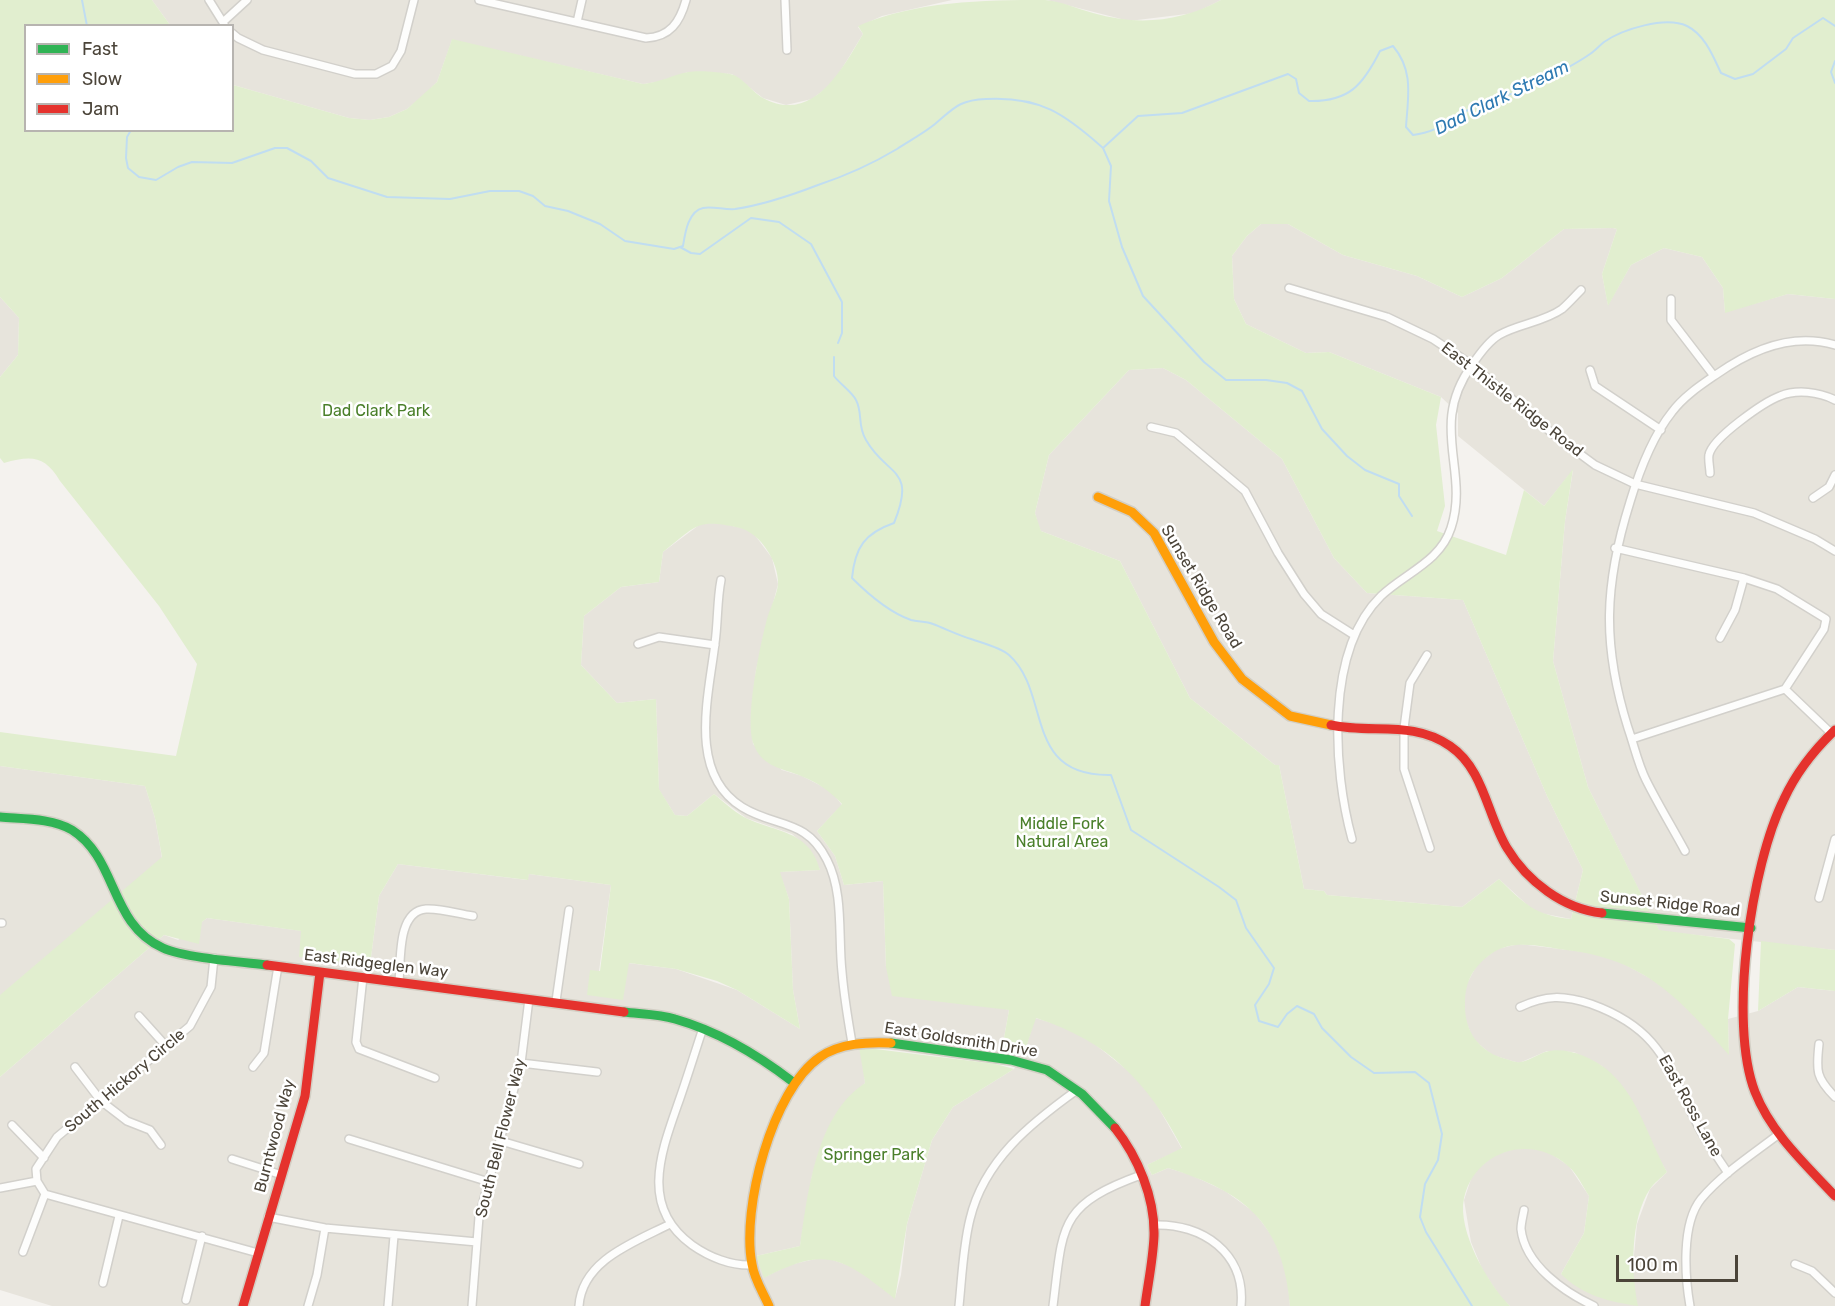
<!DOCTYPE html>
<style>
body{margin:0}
#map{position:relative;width:1835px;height:1306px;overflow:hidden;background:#f4f2ee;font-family:Rubik,sans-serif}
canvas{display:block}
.legend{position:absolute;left:24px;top:24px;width:210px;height:108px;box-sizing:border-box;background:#fff;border:2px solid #b7b4b0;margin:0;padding:8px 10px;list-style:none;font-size:18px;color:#4b4439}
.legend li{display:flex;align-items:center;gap:12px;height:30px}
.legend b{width:30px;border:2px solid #b7b4b0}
.scale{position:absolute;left:1616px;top:1255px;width:122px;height:27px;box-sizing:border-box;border:3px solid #4b4439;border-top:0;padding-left:8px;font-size:18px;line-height:21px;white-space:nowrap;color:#4b4439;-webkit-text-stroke:4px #fff;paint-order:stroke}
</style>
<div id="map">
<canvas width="1835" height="1306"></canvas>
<ul class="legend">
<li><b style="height:8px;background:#30b455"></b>Fast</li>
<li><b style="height:8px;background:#ff9f0a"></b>Slow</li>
<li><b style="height:8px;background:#e5322d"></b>Jam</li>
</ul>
<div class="scale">100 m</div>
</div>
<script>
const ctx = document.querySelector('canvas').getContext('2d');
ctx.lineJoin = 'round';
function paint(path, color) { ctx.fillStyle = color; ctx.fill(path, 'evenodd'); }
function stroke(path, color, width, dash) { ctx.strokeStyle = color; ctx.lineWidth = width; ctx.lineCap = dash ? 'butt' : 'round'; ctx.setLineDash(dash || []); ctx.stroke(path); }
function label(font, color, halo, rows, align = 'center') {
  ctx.font = font + ' Rubik,sans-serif'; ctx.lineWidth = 5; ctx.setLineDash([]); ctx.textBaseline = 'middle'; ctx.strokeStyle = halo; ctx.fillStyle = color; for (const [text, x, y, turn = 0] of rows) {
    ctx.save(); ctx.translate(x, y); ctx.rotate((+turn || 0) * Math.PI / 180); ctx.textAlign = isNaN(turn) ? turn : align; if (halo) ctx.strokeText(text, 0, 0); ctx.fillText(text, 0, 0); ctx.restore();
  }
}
paint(new Path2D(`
 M152 0H952L882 16 858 27 863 34 833 83 812 99 786 105 763 98 732 74 688 72 664 81 643 84 452 40 437 82 421 98 407 109 389 117 370 120 349 118 233 85 232 26 170 25Z
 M1047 0H1221L1195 13 1129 21Z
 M1261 224H1288L1343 255 1417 276 1462 297 1502 278 1564 229 1613 228 1617 229 1602 274 1608 305 1631 265 1664 248 1702 257 1723 288 1725 312 1788 294 1835 299V950L1659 931 1588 787 1553 661 1565 521 1573 470 1544 506 1458 436V413L1441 397 1329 352 1306 353 1246 324 1234 299 1232 256 1247 236Z
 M0 297 19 318 18 355 0 377Z
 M1163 368 1186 380 1282 459 1334 558 1367 593 1463 600 1547 796 1583 870 1571 919 1535 912 1499 879 1462 907 1327 895 1324 891 1304 889 1279 765H1275L1190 698 1120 561 1041 531 1038 525 1035 513 1049 455 1129 370Z
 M710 521 751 530 772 558 778 584 756 670 751 720 753 744 782 770 802 776 831 791 842 805 817 831 835 856 844 885 883 881 886 967 1009 1010 1002 1049 996 1064 862 1046 865 1083 833 1120 825 1138 812 1176 800 1246 756 1256 765 1277 789 1265 824 1257 856 1268 895 1298 901 1275 907 1224 932 1140 953 1107 1014 1069 1024 1053 1035 1018 1063 1026 1087 1038 1136 1077 1153 1098 1182 1149 1147 1165 1152 1175 1168 1168 1191 1175 1225 1191 1254 1212 1273 1237 1287 1272 1290 1306H52L0 1290V1077L164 935 178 940 207 918 302 931 370 965 379 896 398 864 527 880 529 874 611 885 599 971 587 995 628 963 676 969 737 990 800 1029 793 990 789 899 779 872 820 870 809 849 792 834 746 818 714 794 687 816 675 815 659 790 656 699 617 703 581 665 584 616 621 587 659 582 663 552 699 525Z
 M0 766 145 786 155 818 162 858 0 996Z
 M1519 944 1593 953 1617 960 1664 986 1691 1011 1729 1054 1728 1019 1758 1011 1798 987 1835 991V1306H1510L1502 1299 1483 1271 1471 1242 1464 1200 1473 1173 1494 1155 1521 1147 1547 1151 1569 1166 1589 1196 1584 1233 1561 1274 1637 1305 1632 1276 1637 1224 1650 1189 1667 1172 1602 1066 1574 1052 1547 1051 1519 1063 1492 1055 1473 1039 1464 1016 1465 987 1478 963 1497 949Z`), '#e7e4dc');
paint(new Path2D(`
 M0 0H152L170 25 26 26V130H232L233 85 349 118 370 120 389 117 407 109 437 82 452 39 643 84C661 82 673 75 688 72 700 70 718 72 730 74 742 76 752 92 763 98 813 125 842 69 863 34L858 26C916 1 982 0 1045 0 1061 1 1078 9 1093 13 1138 26 1180 22 1221 0H1835V299L1788 294 1725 313 1723 288 1702 257 1664 248 1631 265 1608 306 1602 274 1617 229 1613 228 1564 229 1502 278 1462 297 1417 276 1343 255 1288 224H1261L1247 236 1232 256 1234 299 1246 324 1306 353 1329 352 1441 397 1436 425 1445 506 1437 531 1506 555 1524 490 1544 506 1573 469 1565 521 1553 661 1588 787 1659 930 1729 939 1735 944 1728 1019 1729 1055C1680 999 1645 959 1566 950 1542 947 1513 938 1491 954 1474 966 1465 981 1465 1003 1464 1031 1479 1052 1506 1059 1510 1060 1516 1063 1520 1062 1528 1061 1537 1055 1545 1052 1564 1046 1589 1056 1605 1068 1638 1094 1647 1136 1667 1172 1662 1177 1654 1183 1650 1189 1630 1219 1631 1271 1638 1306 1609 1302 1582 1295 1561 1274L1584 1233 1589 1196C1583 1187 1577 1173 1568 1166 1532 1133 1475 1150 1464 1198 1457 1231 1488 1284 1510 1306H1290C1283 1222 1245 1192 1168 1168L1152 1175 1147 1165 1182 1148C1148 1082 1108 1041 1036 1018L1024 1053 1002 1049 1009 1010 892 996 886 967 883 881 844 885 835 856 817 831 842 804C831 792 817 782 801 776 782 768 762 767 754 745 744 721 760 645 767 619 770 608 777 595 778 584 779 562 760 533 740 528 695 518 697 526 663 552L659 582 621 587 584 616 581 665 617 703 656 699 659 789 675 815 687 816 714 794C724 802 733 811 744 817 775 833 809 829 820 870L780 872 789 899 793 990 800 1029 737 990 717 981 676 969 629 963 623 1000 587 995 590 970 600 971 611 885 529 874 528 880 398 864 379 896 370 965 299 957 301 931 207 918 202 922 199 944 164 935 0 1077V995L162 857 155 818 145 786 0 766V732L176 756 197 664 159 606 60 481C45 456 32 455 4 463L0 458V377L18 355 19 318 0 297ZM1163 368 1186 380 1282 459 1334 558 1367 593 1463 600 1547 796 1583 870 1571 919C1534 915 1525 904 1499 879L1462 907 1327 895 1324 891 1304 889 1279 765H1275L1190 698 1120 561 1041 531 1035 513 1049 455 1129 370Z
 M1761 941 1835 950V991L1798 987 1758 1011Z
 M859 1047 996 1064 1014 1069 953 1107 932 1140 907 1224 895 1299C843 1258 827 1245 764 1278L756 1256 800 1246C808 1192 816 1115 865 1083Z`), '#e1eecf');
stroke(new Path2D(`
 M82 0 87 26
 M1835 61 1831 72 1835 83
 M131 130 127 137 126 158 128 168 139 177 156 180 178 167 192 162 232 163 275 148H287L311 161 328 178 387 197 450 199 490 191H519L533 196 545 206 568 211 600 224 625 241 674 249 683 246C685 234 688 211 703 208 712 206 725 210 735 209 763 205 792 195 818 185 845 176 872 164 897 149 909 141 924 133 935 124 954 108 959 100 986 99 1040 96 1065 114 1103 148L1138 116 1182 113 1288 74 1296 79 1299 93 1309 101C1349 102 1363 85 1380 51L1393 46C1414 71 1408 96 1406 127L1413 135C1439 132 1448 120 1470 109 1494 98 1519 94 1542 81 1558 73 1576 64 1590 54 1595 51 1599 46 1604 42 1623 29 1665 16 1687 26 1705 35 1713 56 1721 73L1735 79 1753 74 1786 49 1793 38 1823 18 1835 26
 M1103 148 1111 166 1109 201 1122 247 1143 296 1204 362 1226 380H1266L1287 383 1302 391 1322 429 1347 456 1365 470 1399 484V496L1412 516
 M680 247 691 253 700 254 751 218 779 222 811 244 842 302V333L838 343
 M834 357V376C840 384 852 392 856 400 863 413 857 425 866 440 887 477 917 467 894 523 865 533 855 547 852 578 868 594 888 612 911 620 918 622 926 621 933 624 946 629 958 635 971 639 982 643 1000 647 1009 655 1052 693 1022 777 1111 775L1131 830 1219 887 1236 900 1246 928 1274 968 1269 984 1255 1005 1259 1021 1278 1027 1287 1014 1297 1006 1314 1014 1322 1028 1351 1057 1374 1073 1415 1072 1429 1083 1442 1134 1438 1160 1425 1184 1420 1217 1426 1232 1472 1306`), '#c0ddf1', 2);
const street = new Path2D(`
 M209 0 224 24
 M479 0 646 38C670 37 680 22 686 0
 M785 0 787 50
 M223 22 247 0
 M577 22 582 0
 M232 33 238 38 263 50 355 74H376L392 66 401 51 414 0
 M1289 288 1387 317 1433 339 1472 365 1553 434 1595 465 1635 484 1754 513 1815 539 1835 551
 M1671 299V320L1714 376
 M1590 370 1595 386 1661 430
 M1151 427 1176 433 1245 491 1278 553 1304 594 1321 614 1354 635
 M1710 473C1710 468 1708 460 1709 455 1712 438 1764 402 1780 396 1797 389 1819 392 1835 400
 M1813 498 1829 487 1835 475
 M1615 548 1744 578 1777 589 1826 619 1824 629 1785 689 1632 739
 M721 580C717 600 718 622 715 643 709 695 687 773 742 807 776 828 806 818 827 860 844 893 838 936 842 972 844 996 848 1020 852 1043
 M1720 638 1735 610 1744 578
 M638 644 659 637 715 645
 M1427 655 1410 683 1404 728V769L1430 848
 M1785 689 1831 733
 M1352 839C1333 770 1325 651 1381 596 1405 573 1440 562 1451 528 1470 470 1428 426 1472 365 1478 356 1489 341 1499 335 1518 324 1544 322 1562 309 1569 303 1575 296 1581 290
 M1685 851C1672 827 1658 804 1646 780 1638 764 1634 745 1628 728 1602 645 1604 585 1630 502 1639 472 1652 437 1672 412 1684 396 1701 385 1717 374 1751 350 1792 332 1835 345
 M1819 898 1835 839
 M0 923H2
 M214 958 211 987 190 1026 57 1137 36 1169 37 1181 45 1194 258 1253
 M363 977 356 1042 359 1049 435 1078
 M399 982C401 960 397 911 426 909 441 908 458 914 473 916
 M556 1001 569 910
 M1520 1007C1546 995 1563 995 1591 1004 1666 1031 1668 1072 1703 1135 1711 1148 1720 1161 1728 1173
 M139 1016 166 1046
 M703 1028C695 1052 688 1075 680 1098 662 1150 638 1206 692 1245 709 1257 731 1266 752 1265
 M1819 1044C1816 1071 1816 1078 1835 1097
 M521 1063 597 1072
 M75 1067 101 1101 127 1121 150 1130 161 1145
 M253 1067 264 1053 278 966
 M12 1125 44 1158
 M349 1139 489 1182
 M501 1141 579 1164
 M232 1159 282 1175
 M0 1188 37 1181
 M1524 1210C1523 1216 1521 1223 1521 1229 1525 1265 1564 1292 1594 1306
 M268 1217 325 1228 477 1242
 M1154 1225C1202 1223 1246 1253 1241 1306
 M23 1252 45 1194
 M1795 1264 1812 1271 1835 1293
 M103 1283 119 1216
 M186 1300 202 1236
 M308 1306 317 1275 325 1228
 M388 1306 394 1236
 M472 1306 479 1217 521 1063 529 999
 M579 1306C582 1260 635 1242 670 1224
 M959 1306C962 1277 963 1247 970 1219 984 1160 1031 1123 1077 1090
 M1053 1306C1063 1226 1058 1205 1141 1175
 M1690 1306C1685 1277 1681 1224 1701 1199 1723 1173 1753 1154 1779 1134`);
const fast = new Path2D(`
 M0 817C22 819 52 818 72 830 118 859 109 924 163 948 185 958 241 962 267 965
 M1602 913 1751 928
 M624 1012C640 1014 659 1014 675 1019 717 1031 758 1055 793 1082
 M891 1043 1011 1060 1047 1070 1082 1094 1115 1128`);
const slow = new Path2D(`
 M1098 497 1132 512 1154 533 1214 642 1242 679 1290 716 1331 725
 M769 1306C763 1292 754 1279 752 1264 741 1209 772 1090 820 1057 840 1043 867 1042 891 1043`);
const jam = new Path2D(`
 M1331 725C1372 734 1413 720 1450 746 1484 769 1487 815 1507 848 1527 881 1563 909 1602 913
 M1835 730C1814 750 1796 773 1784 799 1751 865 1728 1022 1755 1092 1771 1133 1806 1165 1835 1196
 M267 965 624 1012
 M1115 1128C1138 1157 1155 1198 1154 1236 1153 1260 1148 1283 1145 1306
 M243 1306 305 1096 320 972`);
stroke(street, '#d2d0cb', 10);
stroke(fast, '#d3cfc5', 12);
stroke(slow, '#d3cfc5', 12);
stroke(jam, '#d3cfc5', 12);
stroke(street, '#fdfdfc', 7);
stroke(fast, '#30b455', 9);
stroke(slow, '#ff9f0a', 9);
stroke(jam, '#e5322d', 9);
label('16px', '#4b4439', '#fff', [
 ["East Thistle Ridge Road",1512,400,38],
 ["Sunset Ridge Road",1201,587,59],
 ["Sunset Ridge Road",1670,904,6],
 ["East Ridgeglen Way",376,964,7],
 ["East Goldsmith Drive",961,1040,9],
 ["South Hickory Circle",125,1081,-40],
 ["East Ross Lane",1690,1106,61],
 ["Burntwood Way",275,1136,-75],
 ["South Bell Flower Way",501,1138,-76]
]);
label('16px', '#4a7f2a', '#fff', [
 ["Dad Clark Park",376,411],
 ["Middle Fork",1062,824],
 ["Natural Area",1062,842],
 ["Springer Park",874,1155]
]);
label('italic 18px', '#2e7ab2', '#fff', [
 ["Dad Clark Stream",1502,98,-26]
]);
</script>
